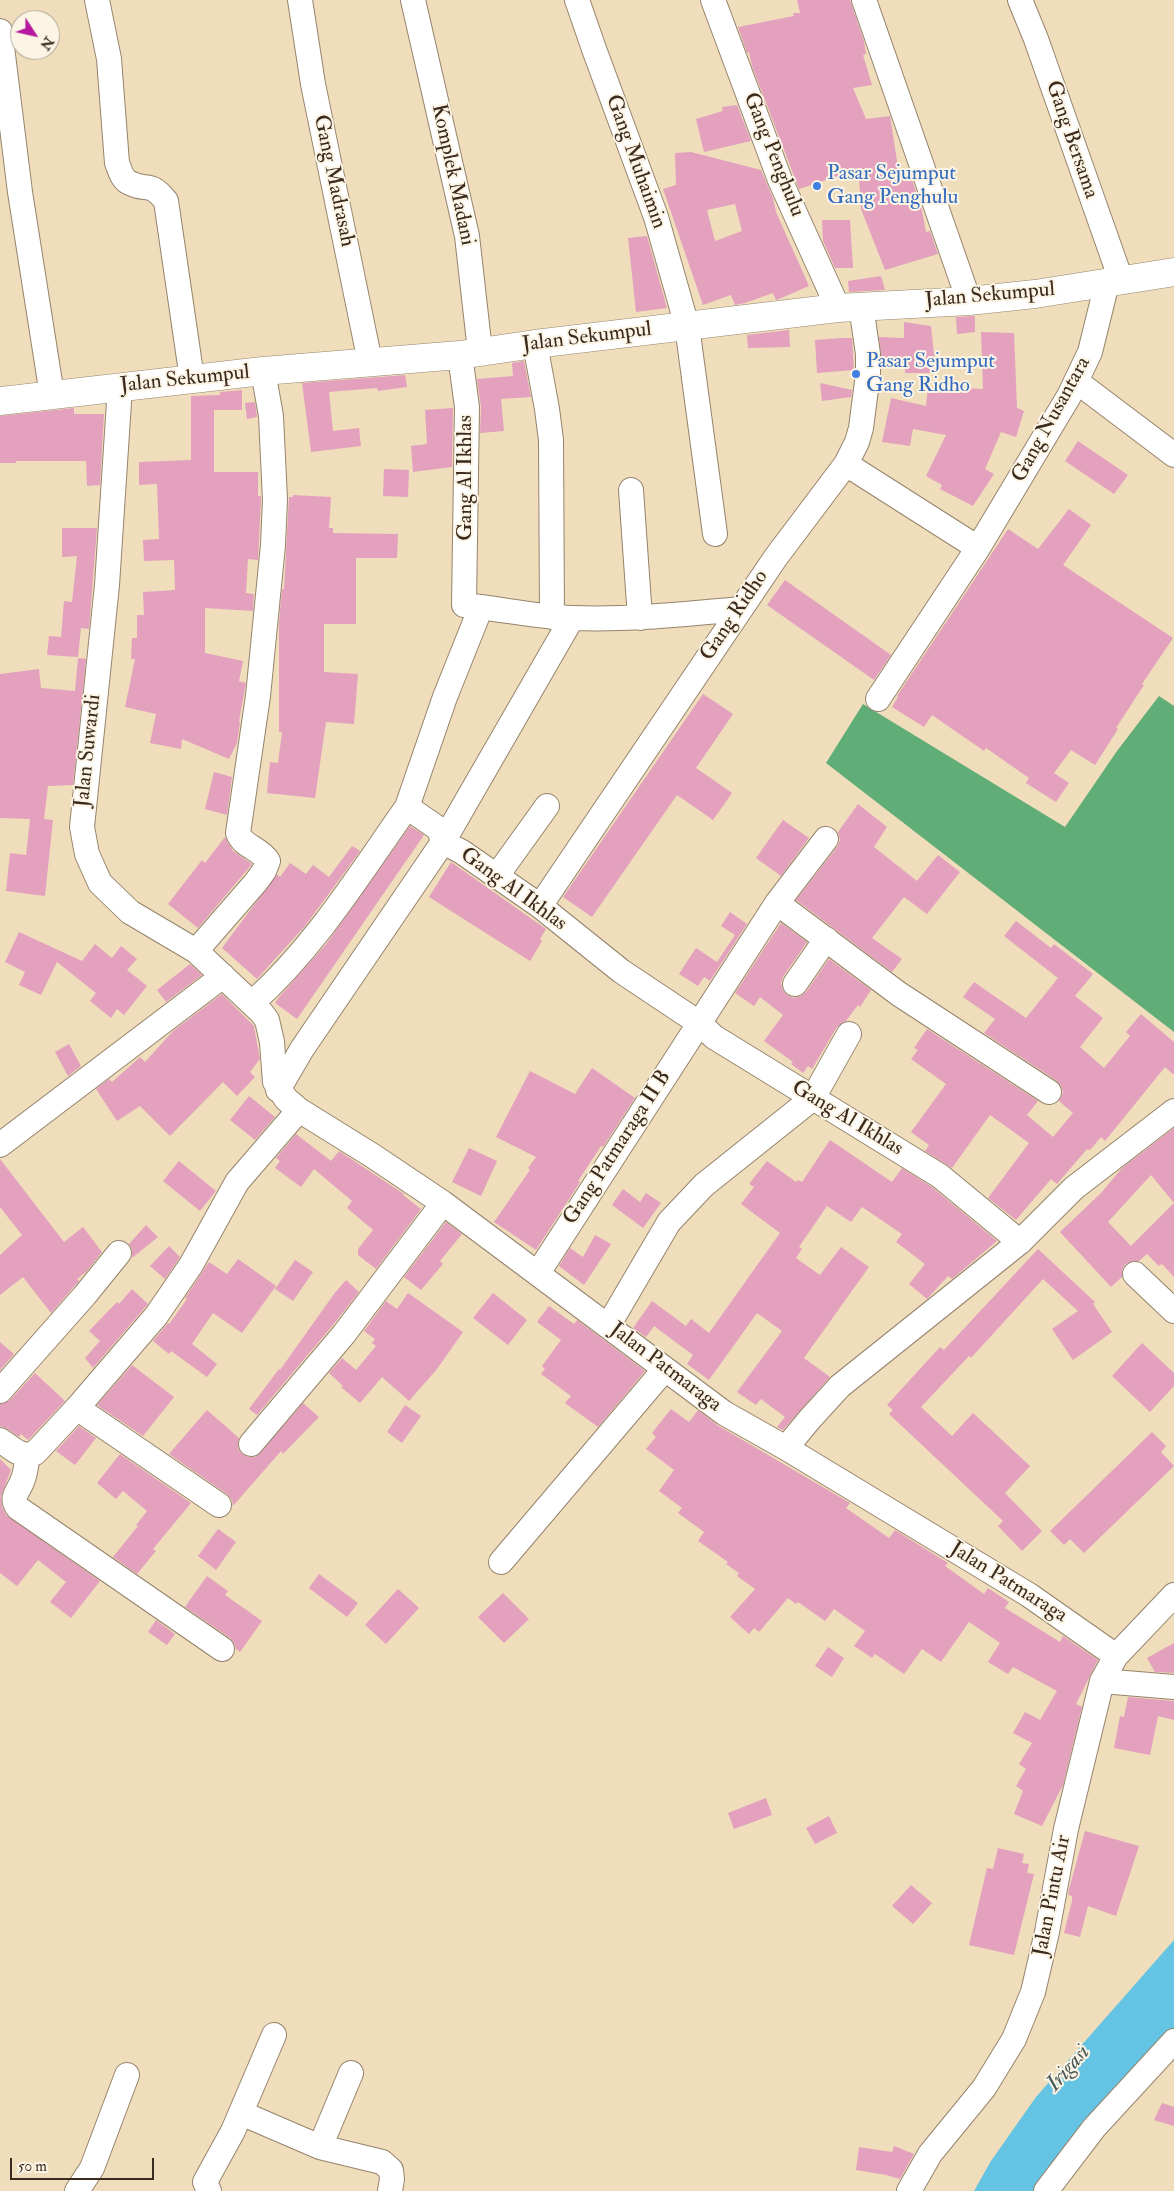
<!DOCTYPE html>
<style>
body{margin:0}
#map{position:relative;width:1174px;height:2191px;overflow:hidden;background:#efddbb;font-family:"IM FELL Double Pica",serif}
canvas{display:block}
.north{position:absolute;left:10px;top:10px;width:50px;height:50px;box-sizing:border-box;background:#fcf5e5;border:1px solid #afa495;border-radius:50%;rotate:125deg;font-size:14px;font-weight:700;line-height:20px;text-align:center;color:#3b2a1e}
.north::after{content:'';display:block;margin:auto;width:18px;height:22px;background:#b5179e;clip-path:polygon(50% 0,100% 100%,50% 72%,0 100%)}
.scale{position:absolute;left:10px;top:2158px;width:144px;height:22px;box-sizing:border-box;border:2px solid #3b2a1e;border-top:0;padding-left:6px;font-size:15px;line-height:18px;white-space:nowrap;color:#3b2a1e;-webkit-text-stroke:4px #fcf5e5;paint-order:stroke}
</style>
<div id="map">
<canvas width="1174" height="2191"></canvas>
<div class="north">N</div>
<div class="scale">50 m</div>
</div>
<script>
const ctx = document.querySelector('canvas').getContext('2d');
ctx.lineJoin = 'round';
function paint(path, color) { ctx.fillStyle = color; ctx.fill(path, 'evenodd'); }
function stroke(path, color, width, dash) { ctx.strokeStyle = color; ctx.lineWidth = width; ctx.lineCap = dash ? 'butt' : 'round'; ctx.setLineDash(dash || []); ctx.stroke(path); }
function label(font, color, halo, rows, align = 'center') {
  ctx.font = font + ' "IM FELL Double Pica",serif'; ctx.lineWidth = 4; ctx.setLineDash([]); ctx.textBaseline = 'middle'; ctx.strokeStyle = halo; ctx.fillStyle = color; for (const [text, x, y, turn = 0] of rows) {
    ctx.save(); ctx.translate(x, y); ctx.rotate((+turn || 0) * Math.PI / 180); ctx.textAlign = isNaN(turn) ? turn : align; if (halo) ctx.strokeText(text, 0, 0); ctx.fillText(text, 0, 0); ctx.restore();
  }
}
paint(new Path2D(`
 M1159 696 1174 706V1032L826 763 863 704 1065 827 1117 751Z`), '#60ad78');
paint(new Path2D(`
 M1174 1940V2029L1105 2109 1044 2191H974L991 2161 1036 2097Z`), '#65c4e4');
paint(new Path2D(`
 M797 0H850L864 41 866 54 863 55 872 85 853 88 866 119 890 116 900 180H912L921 206 926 232 930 231 938 254 885 270 861 209 859 177 851 178 850 172 799 189 752 66 749 52 747 53 738 27 794 16 793 13H800Z
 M737 105 751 141 704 152 696 119 723 111 722 107Z
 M691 152 761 170 773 198 776 212 809 286 779 299 776 300 773 293 745 303 735 305 731 295 703 305 663 189 676 185 675 153ZM735 204 742 231 715 241 707 210Z
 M822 220H850L853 268H835L823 241Z
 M647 236 667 308 636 312 628 238Z
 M881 276 885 290 849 292 848 281Z
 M975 316V332L957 334 956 317Z
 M904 322 931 326 936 373H905V366L882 368 879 337 904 338Z
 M789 330 790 347 748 348 747 335Z
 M981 332 1014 333 1017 408 1024 411 1016 437 1001 432 985 469 994 474 973 506 940 489 942 485 926 476 946 435 913 429 910 446 882 442 891 398 926 406 928 387 983 389Z
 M841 338H852L854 370 817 373 815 340Z
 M524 361 531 397 501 399 504 431 480 433 481 407 477 379 513 376 512 363Z
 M405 375 407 387 378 391 377 388 329 392 333 431 359 428 361 446 311 452 302 383Z
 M820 383 852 390 851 397 822 401Z
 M242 390V410H214V472H258V496H261V500L258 560 248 559 246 593 254 594 253 611 205 608V653L243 661 239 681 246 683 239 721 240 722 237 743 229 759 182 739 181 749 150 743 156 714 125 707 135 659H131L132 638H137V615H144L143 592 175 590 174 560 144 561 143 540 159 539 157 484 139 485V462L191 460V396L220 395V392Z
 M255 402 257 417 247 419 245 403Z
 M74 408V414H104L100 485 87 486 86 461H16V463H0V416Z
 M453 408 452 467 413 472 411 446 427 444 425 410Z
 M1078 441 1128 475 1114 494 1065 461Z
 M384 469 409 470 408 497 383 496Z
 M293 495 331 497 329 528H333V533L398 534 397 558H356V624H324V672L358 674 354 724 326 722 315 798 267 793 270 762 278 763 282 732H279V623L282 589H284L289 497H293Z
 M1069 509 1091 525 1063 565 1173 638 1142 684 1144 685 1116 728 1118 729 1095 765 1071 750 1054 773 1069 783 1056 802 1026 783 1029 778 986 748 984 751 932 715 924 727 892 707 898 697 897 696 1008 529 1038 549Z
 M62 528H97L89 629 81 628 78 657 47 655 49 636 61 637 64 601 72 602 77 556 62 557Z
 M785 580 891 655 874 680 767 605Z
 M78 658 86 659 73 785 48 786 44 819 53 820 45 896 6 891 10 853 26 855 30 819 0 818V674L39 669 41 688 75 691Z
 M703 694 733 714 696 768 732 793 713 820 677 795 592 917 563 897Z
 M214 772 232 777 227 815 205 809Z
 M858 804 887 827 874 847 917 881 938 855 960 872 927 914 904 897 872 938 902 959 892 972 796 900 837 847 840 840 838 832Z
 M783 820 809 838 781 876 756 858Z
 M410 826 424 835 297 1019 275 1003 279 997 327 943Z
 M225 837 233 851 252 864 198 928 168 904 202 860 205 863Z
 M352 846 360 851 342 876 305 926 257 979 222 948 277 874 280 877 290 863 306 874 313 865 329 877Z
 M451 862 546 929 540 939 542 941 530 961 429 897Z
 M730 912 747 924 710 981 704 977 698 986 679 974 696 948 717 962 735 935 721 926Z
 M1016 921 1051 948 1054 944 1093 974 1075 996 1103 1018 1080 1047 1104 1068 1130 1036 1126 1032 1141 1014 1174 1042V1075L1165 1067 1105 1141 1101 1137 1090 1150 1087 1149 1057 1184 1051 1179 1016 1220 988 1198 1029 1143 990 1115 952 1168 925 1151 929 1145 911 1132 946 1084 911 1059 918 1050 914 1048 927 1029 1038 1101 1027 1115 1053 1137 1073 1113 1059 1101 1063 1092 1061 1086 1057 1081 984 1033 995 1019 963 997 974 982 1026 1018 1058 978 1004 936Z
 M781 923 807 942 783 977 781 983 783 990 787 995 794 998 801 996 806 992 829 959 871 990 860 1007 858 1005 846 1021 837 1027 812 1069 808 1066 803 1073 791 1064 793 1062 764 1041 783 1015 760 997 754 1006 735 993Z
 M19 932 82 961 95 944 112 958 121 946 137 959 127 970 147 986 124 1015 117 1009 111 1018 90 1001 96 993 57 962 41 995 19 985 25 972 5 962Z
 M190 964 202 975 166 1002 157 990Z
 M222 994 254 1026 260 1059 250 1072 255 1077 237 1096 223 1082 170 1136 140 1106 117 1121 96 1089 109 1079 112 1082 140 1057 145 1062 173 1031Z
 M69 1044 81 1066 68 1076 55 1052Z
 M592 1068 635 1098 603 1147 601 1146 578 1181 580 1182 536 1250 494 1222 530 1170 528 1168 536 1157 496 1137 530 1071 575 1094Z
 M249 1096 275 1117 255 1140 230 1120Z
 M1174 1128V1277L1162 1264 1159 1266 1147 1254 1139 1261H1132L1125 1264 1122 1270V1277L1111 1287 1060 1232 1101 1193 1122 1168ZM1151 1175 1174 1203 1131 1246 1108 1222Z
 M296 1134 331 1161 339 1151 404 1194 403 1195 421 1209 376 1269 358 1255V1249L373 1230 347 1208 352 1201 314 1169 301 1187 275 1168 280 1161 276 1158Z
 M830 1140 892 1182 902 1168 932 1187 997 1241 952 1279 948 1276 927 1299 909 1284 925 1264 896 1242 902 1234 862 1207 851 1222 827 1206 799 1247 802 1249 796 1258 820 1275 841 1247 869 1267 804 1358 830 1377 783 1430 777 1427 785 1417 761 1399 756 1405 737 1392 782 1331 757 1313 709 1380 687 1364 693 1355 654 1326 646 1337 633 1328 652 1301 686 1326 691 1319 709 1333 780 1233 741 1204 754 1187 749 1184 767 1161 796 1182 798 1180 802 1182Z
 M469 1148 497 1161 481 1196 452 1182Z
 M0 1159 64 1242 83 1227 102 1252 86 1272 77 1279 79 1281 51 1313 23 1277 0 1295V1255L22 1235 0 1207Z
 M179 1161 216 1191 200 1211 163 1181Z
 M623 1189 640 1202 646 1193 661 1203 643 1228 612 1205Z
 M446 1222 462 1234 440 1261 443 1264 421 1290 404 1277Z
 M146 1225 158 1237 132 1258V1249L129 1244Z
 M595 1235 611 1244 584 1285 559 1266 570 1248 583 1257Z
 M169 1246 180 1257 165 1279 150 1266Z
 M1038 1249 1095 1302 1093 1304 1112 1332 1073 1360 1052 1329 1078 1311 1043 1279 971 1358 969 1356 921 1407 952 1436 973 1413 1030 1466 1005 1493 1042 1531 1022 1551 998 1526 1003 1521 889 1414 893 1410 887 1405 940 1347 944 1350Z
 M238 1259 276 1286 242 1333 213 1313 192 1344 217 1364 207 1377 171 1351 169 1354 153 1341 168 1323 169 1324 187 1299 185 1298 209 1262 227 1274Z
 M295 1260 313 1272 293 1301 275 1289Z
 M346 1280 359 1292 333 1325 257 1415 249 1409 279 1369 280 1370 334 1294Z
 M132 1289 148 1304 93 1368 85 1358 100 1341 89 1331 117 1302 119 1304Z
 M408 1293 463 1332 437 1369 409 1401 382 1377 360 1403 341 1387 343 1386 329 1373 342 1358 356 1370 376 1346 372 1343 375 1339 364 1331 386 1301 397 1309Z
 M493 1293 527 1320 508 1345 473 1318Z
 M549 1306 574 1324 577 1320 645 1371 598 1427 565 1403 571 1396 541 1374 545 1369 542 1366 561 1340 537 1322Z
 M0 1342 14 1354 0 1370Z
 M1142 1343 1174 1373V1386L1150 1412 1112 1376Z
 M132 1365 174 1397 143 1436 97 1405Z
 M35 1373 65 1401 28 1440 21 1434 19 1437 8 1429 0 1426V1404L10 1400Z
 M303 1403 319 1417 283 1454 281 1451 233 1506 232 1500 227 1494 169 1454 207 1410 239 1438 238 1448 242 1454 248 1457H256Z
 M405 1405 421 1416 402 1443 387 1432Z
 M671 1409 689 1422 698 1410 717 1425 850 1503 846 1508 889 1538 895 1530 948 1563 945 1566 984 1594 988 1588 1009 1602 1005 1608 1060 1642 1063 1636 1098 1660 1076 1704 1082 1707 1063 1785 1042 1826 1014 1814 1023 1791 1016 1786 1026 1769 1019 1764 1032 1743 1013 1733 1025 1712 1040 1720 1057 1691 1013 1667 1008 1674 988 1662 1000 1643 969 1622 941 1662 922 1649 904 1674 875 1654 872 1658 854 1646 865 1631 834 1609 825 1621 798 1602 796 1604 788 1598 759 1632 754 1628 749 1634 730 1617 755 1589 737 1576 739 1573 726 1564 728 1562 698 1541 704 1532 678 1513 682 1508 659 1491 674 1470 646 1449 656 1437 652 1433Z
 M79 1426 96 1438 75 1465 56 1451Z
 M1152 1432 1166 1446 1161 1452 1174 1466 1084 1553 1070 1539 1064 1545 1050 1531Z
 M120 1454 191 1503 153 1549 156 1551 137 1574 113 1557 138 1526 136 1525 147 1511 123 1491 116 1499 97 1483Z
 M0 1459 11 1470 1 1496 2 1507 6 1515 100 1581 71 1618 50 1602 66 1582 38 1560 17 1586 0 1573Z
 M218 1529 236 1542 216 1570 198 1556Z
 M319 1574 358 1603 347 1617 309 1588Z
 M207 1576 228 1591 225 1595 262 1621 240 1652 236 1649 234 1643 230 1638 185 1607Z
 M398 1589 419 1608 386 1644 365 1625Z
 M503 1593 529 1619 504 1643 478 1617Z
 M156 1620 175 1634 167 1645 148 1632Z
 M1174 1643V1673L1155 1672 1147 1658Z
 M828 1647 844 1658 832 1677 815 1666Z
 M1128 1697 1174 1701V1720L1158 1716 1150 1755 1114 1748 1120 1716 1124 1717Z
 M766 1798 772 1815 734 1829 728 1813Z
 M829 1816 837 1833 815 1844 806 1828Z
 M1085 1831 1139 1846 1116 1916 1088 1906 1080 1937 1064 1933 1072 1901V1896L1068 1895 1069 1889Z
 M998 1848 1024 1854 1022 1863 1029 1864 1027 1873 1034 1874 1014 1955 969 1945 987 1868 993 1869Z
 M911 1885 932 1903 913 1924 892 1906Z
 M1162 2103 1174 2107V2126L1154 2120Z
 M894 2146 914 2154 900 2179 886 2175 856 2170 859 2147 892 2152Z`), '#e3a1be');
const minor = new Path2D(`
 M97 0 109 59 117 163C120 170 122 180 130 183 147 192 149 180 166 201L192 379
 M300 0 313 84 370 362
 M413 0 467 236 480 351
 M577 0 594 49 656 217 687 326 715 534
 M713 0 780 180 838 308
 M864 0 969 301
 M1020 0 1036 39 1121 280
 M0 31 20 192 52 395
 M535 344 547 409 551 440 552 617
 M460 355 467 407 464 605 481 607 445 697 407 807 439 829 443 842 462 852 540 906 621 971 699 1023 714 1037 940 1176 1020 1242
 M1076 381 1174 455
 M120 387 107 585 82 827 87 854 100 883 130 912 196 951 261 1012 267 1020 272 1042 275 1082 286 1099 299 1110 373 1156 443 1203 724 1413 786 1448 1029 1595 1116 1656
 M846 464 978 548
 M631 490 640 618
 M481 607C511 611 542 617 573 618 629 620 685 614 741 609
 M878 699 978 548 1069 396 1090 352 1107 283
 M496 877 547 806
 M777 903 899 994 1049 1092
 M540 906 776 557 846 464 857 442 861 428 868 374V354L861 306
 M196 951 256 882 264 871 268 861C260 848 243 847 238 833L258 696 273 545 275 500 271 416 263 371
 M795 984 826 939
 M252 1003C315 947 359 875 407 807
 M278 1090 302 1049 443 842 572 618
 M0 1145 223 976
 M538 1273 777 903 826 839
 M1135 1274 1174 1311
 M608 1326 669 1222 704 1185 813 1098 849 1034
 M0 1391 85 1295 119 1253
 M77 1408 219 1505
 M0 1440C11 1447 21 1459 35 1453L77 1408 156 1316 191 1265 237 1182 299 1110
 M251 1444 344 1334 443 1203
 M786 1448 809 1420 840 1386 1020 1242 1074 1188 1174 1111
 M28 1456C26 1463 26 1472 23 1479 20 1490 9 1497 18 1508L222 1649
 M501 1562 664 1370
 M1102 1681 1174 1687
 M241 2113 320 2147 382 2162 391 2170 392 2179 390 2191
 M320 2147 351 2073
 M77 2191 92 2168 127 2075
 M209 2191 205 2182 233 2131 274 2035
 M909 2191 930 2154 984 2088 1014 2039 1033 1992 1047 1932 1066 1829 1102 1681 1116 1656 1174 1595
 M1046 2191 1094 2128 1174 2041`);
const major = new Path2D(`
 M0 401 263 371 460 355 535 344 838 308 969 301 1035 294 1174 272`);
stroke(minor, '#95846c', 26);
stroke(major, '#95846c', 29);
stroke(minor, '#fff', 24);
stroke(major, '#fff', 28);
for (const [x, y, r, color] of [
 [817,186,5,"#3f7fe0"],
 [856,374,5,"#3f7fe0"]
]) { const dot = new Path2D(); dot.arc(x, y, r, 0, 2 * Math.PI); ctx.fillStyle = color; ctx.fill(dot); stroke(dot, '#fcf5e5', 2); }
label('21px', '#3b2a1e', '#fcf5e5', [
 ["Gang Bersama",1071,140,71],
 ["Gang Penghulu",773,155,68],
 ["Gang Muhaimin",635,162,70],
 ["Komplek Madani",452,175,78],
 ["Gang Madrasah",333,181,78],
 ["Jalan Sekumpul",990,296,-5],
 ["Jalan Sekumpul",587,338,-7],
 ["Jalan Sekumpul",185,380,-6],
 ["Gang Nusantara",1052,420,-61],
 ["Gang Al Ikhlas",466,478,-90],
 ["Gang Ridho",735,616,-56],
 ["Jalan Suwardi",89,751,-84],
 ["Gang Al Ikhlas",513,890,36],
 ["Gang Al Ikhlas",847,1119,31],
 ["Gang Patmaraga II B",618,1148,-57],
 ["Jalan Patmaraga",665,1368,37],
 ["Jalan Patmaraga",1008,1583,32],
 ["Jalan Pintu Air",1053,1896,-79]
]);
label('21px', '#366cbe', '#fcf5e5', [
 ["Pasar Sejumput",827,174],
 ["Gang Penghulu",827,198],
 ["Pasar Sejumput",866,362],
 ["Gang Ridho",866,386]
], 'left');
label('italic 22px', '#485859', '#fcf5e5', [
 ["Irigasi",1069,2069,-49]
]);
</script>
